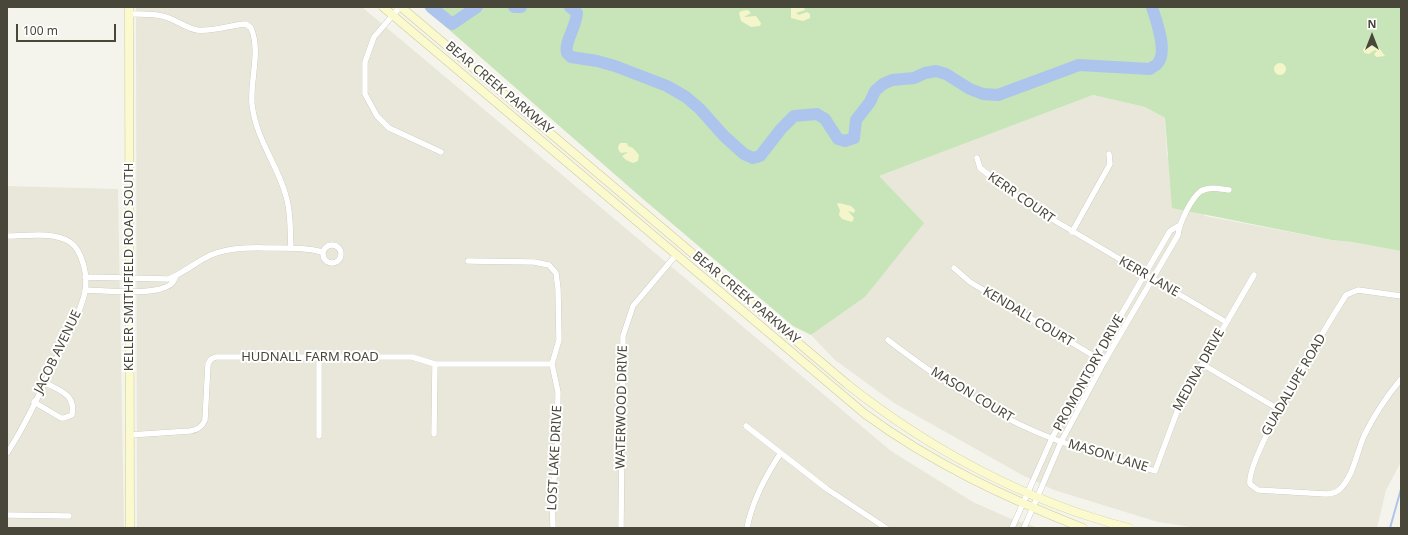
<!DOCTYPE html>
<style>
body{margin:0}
#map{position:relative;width:1408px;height:535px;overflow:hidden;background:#f5f4ec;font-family:"Noto Sans",sans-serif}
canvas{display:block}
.frame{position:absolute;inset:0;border:8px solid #49463a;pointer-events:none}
.north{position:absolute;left:1352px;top:16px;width:40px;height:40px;-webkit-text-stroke:3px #fff;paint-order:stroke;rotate:0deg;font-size:11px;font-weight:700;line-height:16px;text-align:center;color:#49463a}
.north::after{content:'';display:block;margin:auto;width:14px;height:18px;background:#49463a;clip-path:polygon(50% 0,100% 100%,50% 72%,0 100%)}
.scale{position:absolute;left:16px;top:24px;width:100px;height:18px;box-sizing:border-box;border:2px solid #49463a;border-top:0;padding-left:5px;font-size:12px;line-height:14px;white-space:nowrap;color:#49463a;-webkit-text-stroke:3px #fff;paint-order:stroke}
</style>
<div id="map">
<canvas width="1408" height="535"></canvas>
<div class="frame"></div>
<div class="north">N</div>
<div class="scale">100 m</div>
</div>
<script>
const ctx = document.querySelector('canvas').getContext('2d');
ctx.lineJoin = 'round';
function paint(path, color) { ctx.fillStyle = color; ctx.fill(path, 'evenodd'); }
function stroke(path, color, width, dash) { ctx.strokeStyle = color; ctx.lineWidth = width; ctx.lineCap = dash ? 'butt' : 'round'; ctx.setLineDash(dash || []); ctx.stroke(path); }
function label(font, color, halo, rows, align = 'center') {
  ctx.font = font + ' "Noto Sans",sans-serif'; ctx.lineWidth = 4; ctx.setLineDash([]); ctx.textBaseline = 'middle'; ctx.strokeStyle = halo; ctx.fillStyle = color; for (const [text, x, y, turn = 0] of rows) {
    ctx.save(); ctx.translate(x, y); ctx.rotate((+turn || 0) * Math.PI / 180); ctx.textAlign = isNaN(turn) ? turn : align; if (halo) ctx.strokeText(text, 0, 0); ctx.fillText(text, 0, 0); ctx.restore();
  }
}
paint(new Path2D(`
 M136 7H362L891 451 973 502 1009 518 1039 528H137Z
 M1093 95 1145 107 1165 118 1167 155 1205 216 1332 240 1352 242 1401 251V462L1386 490 1377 528H1197L1158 522 1054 490 1024 476 894 403 835 360 811 335 865 297 885 270 879 176Z
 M7 186 118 189 124 528H7Z`), '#e8e7da');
paint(new Path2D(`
 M423 7H1401V251L1352 242 1332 240 1172 208 1165 118 1145 107 1093 95 879 176 924 223 865 297 811 335 793 326 643 199Z`), '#c7e5b8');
paint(new Path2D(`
 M791 7H804L805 10 796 13 799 15 807 12 810 14V18L803 21 791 18Z
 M748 10 751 13 744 17 756 16 761 23 760 26 751 27 741 21 739 13 741 11Z
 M1368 45 1379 48 1385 56 1376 57 1374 54 1377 51 1375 50 1369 54 1364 53 1363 49Z
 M1274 69a6 6 0 1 1 12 0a6 6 0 1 1-12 0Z
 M620 143H627L628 146 633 148 639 155 638 161 633 163 626 160 622 156 628 152 621 153 619 151 618 147Z
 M839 203 851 206 855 210 854 213 848 211 854 218 852 222 842 219 839 215 840 210 837 204Z`), '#f5f5cb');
stroke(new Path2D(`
 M1390 528 1401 489`), '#adc5ec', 2);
stroke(new Path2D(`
 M431 7 452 24 477 7
 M514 7H521
 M570 7 577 13C576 28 564 42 567 53L571 57 597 61 615 66 667 86 686 97 700 109 724 136 744 154 753 158 760 156 781 129 794 116 817 114 825 119 838 139 845 141 854 138 856 120 870 102 875 91 883 84 892 80 914 78 925 73 936 71 946 74 970 89 983 94 998 95 1079 65 1150 69C1152 67 1157 65 1158 63 1168 51 1156 20 1152 7`), '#adc5ec', 12);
const street = new Path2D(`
 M400 7 374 37 365 62V94L377 116 389 128 441 152
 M129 14C143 14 158 13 171 19 181 23 187 28 197 30 214 32 229 25 246 24L251 28C261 51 250 79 252 104 256 140 277 163 286 196 291 212 290 231 291 248
 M977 158 980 168 1025 203 1226 322
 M1072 232 1110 164 1109 154
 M7 236C26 236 53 231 70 242 83 251 88 277 85 292 79 317 66 339 55 361 40 392 26 425 7 453
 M323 254a9 9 0 1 1 18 0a9 9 0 1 1-18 0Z
 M468 261 534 262 549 265 556 273 558 289 559 340 552 364 558 392 557 455 552 494 553 528
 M954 268 970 282 1104 362
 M85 277 168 279C183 274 195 262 211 255 233 246 254 248 277 248 294 248 307 248 323 252
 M85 290C106 291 148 295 166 287 172 285 174 281 176 276
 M1401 296 1358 290 1346 295C1329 322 1245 460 1250 484L1258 490 1326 494C1332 494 1338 492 1342 487 1354 473 1357 452 1364 436 1374 415 1387 396 1401 379
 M888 340C940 380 999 420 1062 442 1093 453 1124 461 1155 471L1181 401 1254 275
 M1202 364 1280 410
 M34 402 61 418H64L72 415C76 394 60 391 44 382
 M746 426 827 489 886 528
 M434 434 435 364
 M129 435 190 431C198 430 202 427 205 420L208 364 211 359 216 357H412L435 364H552
 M319 436V358
 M7 515 69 516
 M621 528 623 336 633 306 676 255
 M747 528C752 501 765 477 780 454
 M1012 528 1052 438 1096 358 1170 231 1178 226
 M1024 528 1061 442 1104 362 1178 235C1179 224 1191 198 1201 191 1210 186 1221 189 1229 190`);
const secondary = new Path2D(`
 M129 7 130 528
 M383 7 865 414C932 463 1006 498 1083 528
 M401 7 847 384C929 449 1027 502 1129 528`);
stroke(street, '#c0beaf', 6);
stroke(secondary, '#cecb9d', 9);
stroke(street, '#fff', 5.5);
stroke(secondary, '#fbfacf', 8);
label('13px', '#49463a', '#fff', [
 ["BEAR CREEK PARKWAY",499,88,40],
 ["KERR COURT",1021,198,35],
 ["KELLER SMITHFIELD ROAD SOUTH",129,267,-90],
 ["KERR LANE",1149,277,30],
 ["BEAR CREEK PARKWAY",746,298,40],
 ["KENDALL COURT",1028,317,31],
 ["JACOB AVENUE",58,352,-64],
 ["HUDNALL FARM ROAD",310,357],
 ["MEDINA DRIVE",1199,370,-61],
 ["PROMONTORY DRIVE",1089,373,-61],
 ["GUADALUPE ROAD",1294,385,-60],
 ["MASON COURT",972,395,31],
 ["WATERWOOD DRIVE",622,407,-89],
 ["MASON LANE",1108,456,17],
 ["LOST LAKE DRIVE",555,458,-87]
]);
</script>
